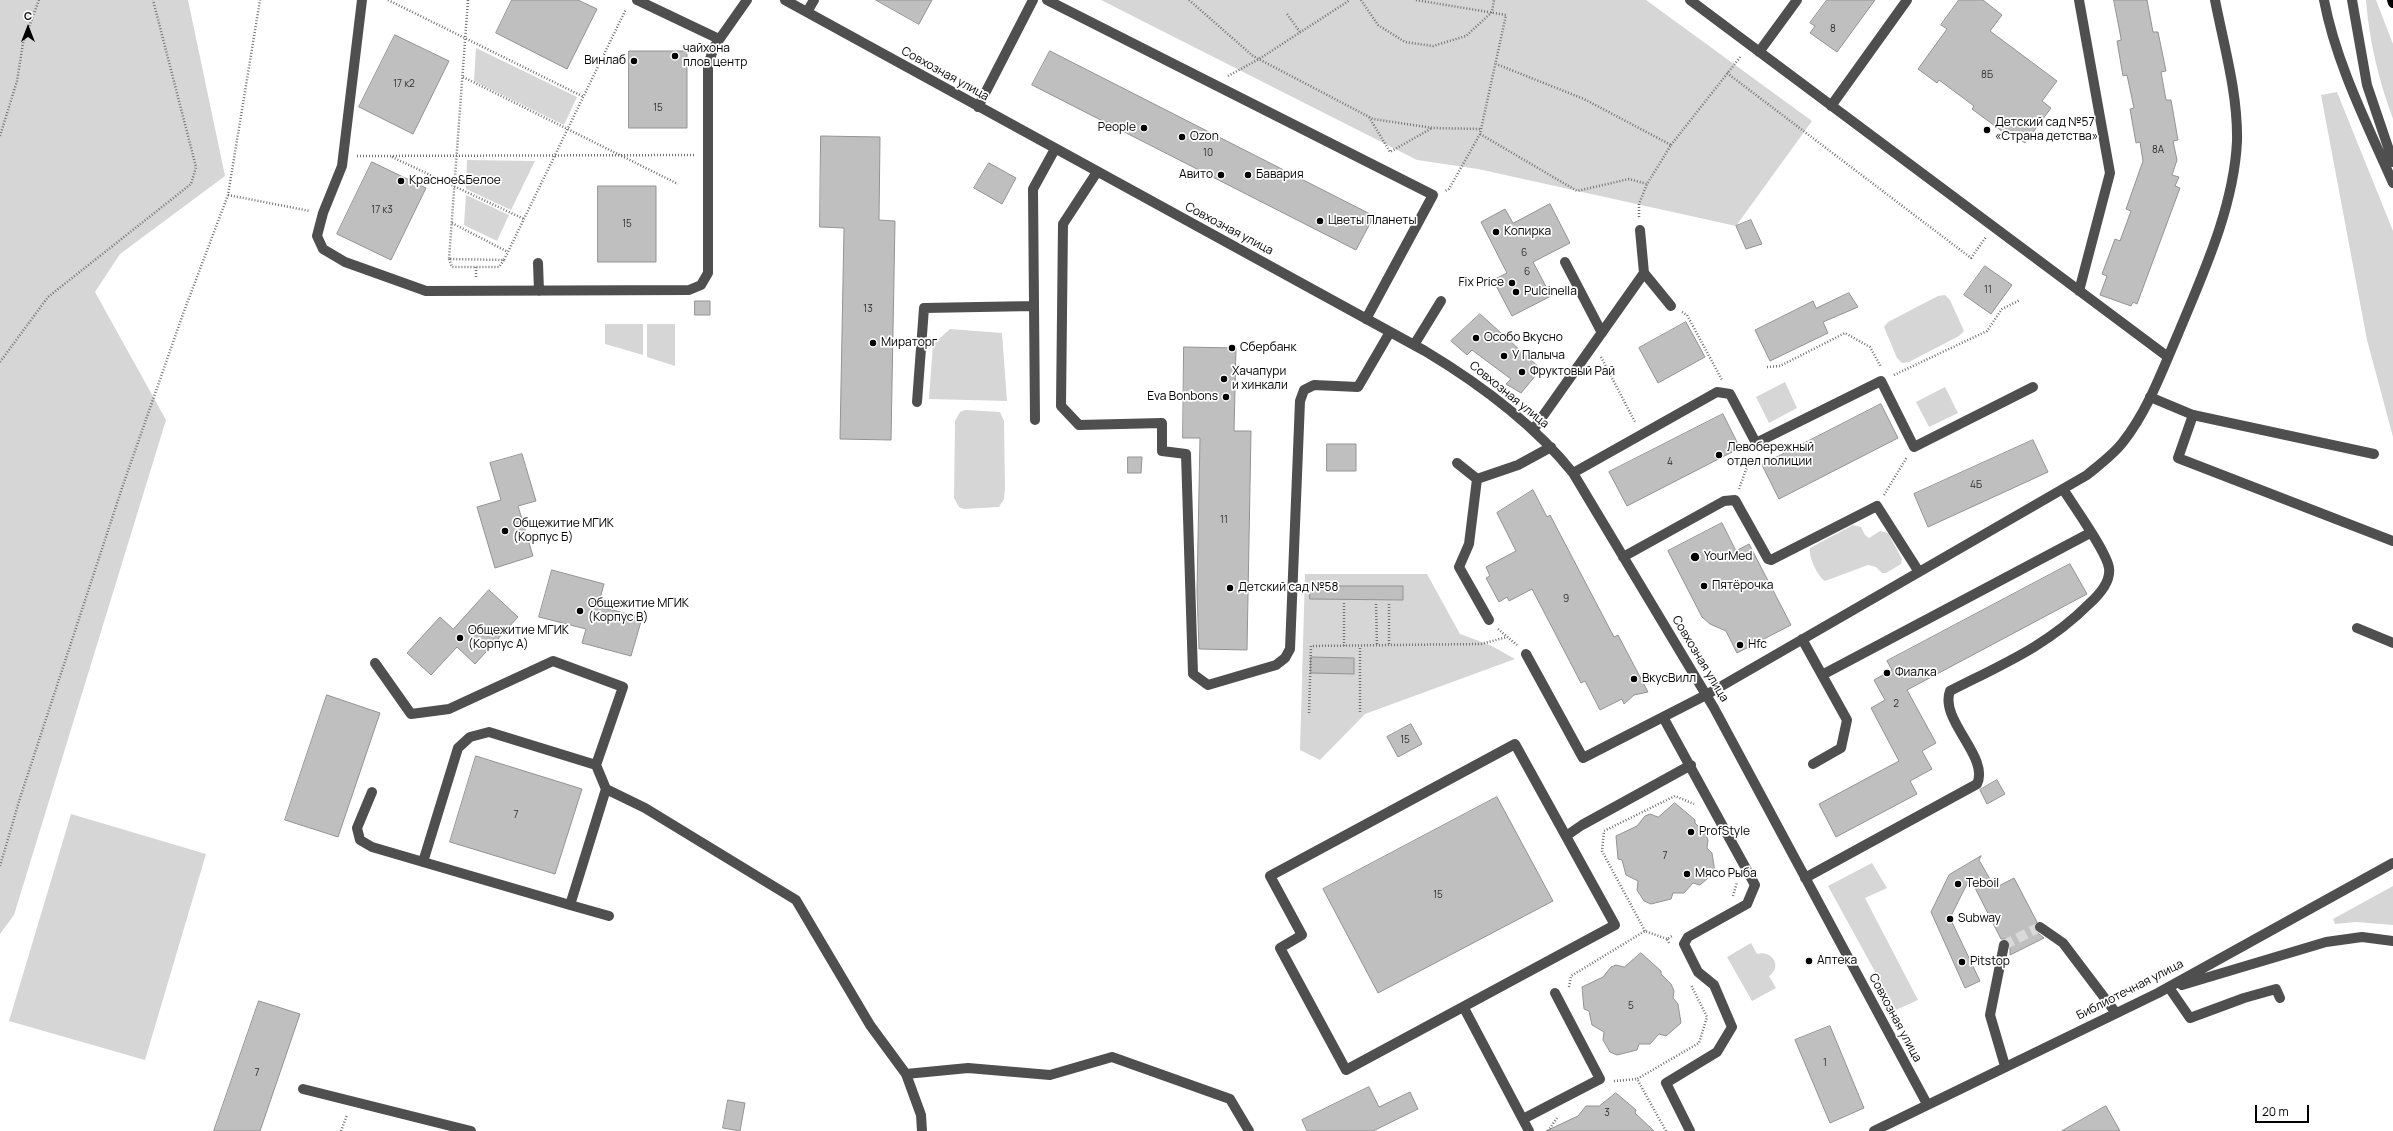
<!DOCTYPE html>
<meta charset="utf-8">
<style>
body{margin:0}
#map{position:relative;width:2393px;height:1131px;overflow:hidden;background:#fff;font-family:Manrope,sans-serif}
canvas{display:block}
.north{position:absolute;left:8px;top:8px;width:40px;height:40px;-webkit-text-stroke:3px #fff;paint-order:stroke;rotate:0deg;font-size:11px;font-weight:700;line-height:16px;text-align:center;color:#000}
.north::after{content:'';display:block;margin:auto;width:14px;height:18px;background:#000;clip-path:polygon(50% 0,100% 100%,50% 72%,0 100%)}
.scale{position:absolute;left:2255px;top:1105px;width:54px;height:18px;box-sizing:border-box;border:2px solid #000;border-top:0;padding-left:5px;font-size:12px;line-height:14px;white-space:nowrap;color:#000;-webkit-text-stroke:3px #fff;paint-order:stroke}
</style>
<div id="map">
<canvas width="2393" height="1131"></canvas>
<div class="north">С</div>
<div class="scale">20 m</div>
</div>
<script>
const ctx = document.querySelector('canvas').getContext('2d');
ctx.lineJoin = 'round';
function paint(path, color) { ctx.fillStyle = color; ctx.fill(path, 'evenodd'); }
function stroke(path, color, width, dash) { ctx.strokeStyle = color; ctx.lineWidth = width; ctx.lineCap = dash ? 'butt' : 'round'; ctx.setLineDash(dash || []); ctx.stroke(path); }
function label(font, color, halo, rows, align = 'center') {
  ctx.font = font + ' Manrope,sans-serif'; ctx.lineWidth = 3.5; ctx.setLineDash([]); ctx.textBaseline = 'middle'; ctx.strokeStyle = halo; ctx.fillStyle = color; for (const [text, x, y, turn = 0] of rows) {
    ctx.save(); ctx.translate(x, y); ctx.rotate((+turn || 0) * Math.PI / 180); ctx.textAlign = isNaN(turn) ? turn : align; if (halo) ctx.strokeText(text, 0, 0); ctx.fillText(text, 0, 0); ctx.restore();
  }
}
paint(new Path2D(`
 M0 0H188L225 176 120 254 95 292 166 420 14 915 0 934Z
 M1101 0H1646L1812 121 1736 226 1478 169 1417 160Z
 M2366 0H2376L2393 44V119C2379 81 2369 41 2366 0Z
 M476 48 577 97 564 125 474 81Z
 M2337 92 2393 231V437L2367 340 2321 95Z
 M467 160 535 161 511 210 466 189Z
 M466 195 509 215 497 241 464 225Z
 M1945 295 1950 300 1964 331 1959 336 1909 362 1902 363 1897 358 1884 327 1888 322 1938 296Z
 M605 324H643V355L605 344Z
 M647 324H675V366L647 357Z
 M950 329 1002 333 1007 401 929 399 933 344Z
 M1785 382 1797 408 1769 423 1756 397Z
 M1945 387 1958 413 1929 427 1916 402Z
 M965 410 1000 412 1004 421 1005 488 1004 499 999 507 964 509 959 507 954 498 955 421 960 412Z
 M1853 525 1861 527 1865 535 1869 538 1880 531 1888 533 1902 559 1901 564 1886 573H1882L1876 567 1868 565 1825 581C1818 577 1808 556 1810 548Z
 M1305 574H1427L1460 634 1490 645 1515 659 1365 714 1320 760 1300 750Z
 M71 814 206 854 145 1060 9 1021Z
 M1872 863 1887 888 1865 898 1918 1000 1896 1010 1828 886Z
 M2393 886V925L2356 922 2335 924 2333 919Z
 M1751 943 1757 954C1772 949 1783 967 1769 976L1776 988 1752 1001 1727 957Z`), '#d6d6d6');
const building = new Path2D(`
 M512 0H578L597 9 567 69 496 33Z
 M876 0H932L919 24Z
 M1827 0H1875L1837 52 1810 33 1815 26 1810 23Z
 M1959 0H1983L2002 15 1990 31 2057 81 2042 101 2051 108 2025 143 2009 132 2007 135 1972 109 1974 106 1939 80 1937 83 1918 69 1947 29 1941 25Z
 M2114 0H2147L2153 32H2158L2166 71 2161 72 2166 100H2171L2178 140 2173 141 2177 160 2172 175 2179 177 2175 186 2180 188 2137 304 2133 302 2131 306 2100 295 2107 276 2102 274 2115 239 2120 241 2131 211 2126 209 2143 161 2140 142 2136 143 2130 109 2134 108 2127 75 2123 76 2117 41 2121 40Z
 M395 35 449 61 413 134 359 107Z
 M629 51H687V128H629Z
 M1050 51 1374 216 1356 250 1032 85Z
 M821 136 880 137 879 220 895 221 891 440 840 439 844 228 820 227Z
 M372 162 426 188 391 260 337 234Z
 M989 163 1016 178 1002 204 974 188Z
 M598 186H656V262H598Z
 M1550 204 1570 243 1533 262 1551 296 1512 316 1493 280 1507 273 1481 222 1505 209 1513 223Z
 M1751 220 1762 244 1746 249 1736 226Z
 M1985 266 2012 285 1991 314 1964 295Z
 M1849 293 1858 307 1823 322 1828 333 1770 361 1755 330 1813 301 1816 308Z
 M695 301H710V315H695Z
 M1480 314 1541 369 1521 393 1506 384 1511 379 1472 350 1467 355 1451 341Z
 M1686 322 1705 357 1658 383 1639 348Z
 M1184 347 1236 348 1234 431H1251L1247 650 1199 649 1197 591 1200 438H1183Z
 M1881 404 1898 438 1779 499 1762 465Z
 M1723 414 1740 448 1627 506 1609 472Z
 M2033 440 2048 472 1928 527 1914 494Z
 M1327 444H1356V471H1327Z
 M522 454 536 501 518 506 533 556 495 568 477 507 501 500 490 463Z
 M1128 457H1142L1141 473H1128Z
 M1533 490 1547 517 1550 515 1614 637 1618 635 1648 692 1634 695 1624 704 1622 699 1600 710 1585 681 1581 683 1532 589 1509 601 1507 597 1499 602 1486 578 1490 576 1486 567 1516 551 1497 513Z
 M1722 523 1736 551 1749 544 1791 625 1737 653 1726 631 1710 624 1702 617 1668 551Z
 M2070 564 2087 594 1907 690 1936 743 1922 751 1932 769 1910 781 1917 794 1836 837 1819 804 1899 761 1871 708 1885 700 1874 680 1892 670 1887 661Z
 M552 570 604 584 598 606 642 618 631 656 582 643 586 629 539 617Z
 M1310 586H1403V600L1310 599Z
 M489 590 518 617 475 664 457 647 431 675 407 653 440 617 453 629Z
 M1311 657 1354 658V674L1311 673Z
 M327 695 380 713 338 837 285 820Z
 M1411 724 1422 744 1398 757 1387 737Z
 M476 756 582 789 555 874 450 842Z
 M1997 780 2005 794 1987 804 1980 790Z
 M1497 797 1553 901 1378 993 1323 889Z
 M1675 803 1695 820V823L1705 833 1708 840 1707 848 1712 853 1715 872 1700 885 1693 883 1684 893H1673L1671 899 1651 904 1644 901 1637 890 1638 881 1626 875 1622 860 1618 859 1616 836 1637 826 1645 816 1650 814 1658 817Z
 M1981 856 1979 860 1995 888 2014 878 2037 922 2034 926V930L2044 938 2010 955V943L2006 939H2001L1970 878 1950 918 1980 981 1965 988 1931 912 1949 875Z
 M1641 953 1661 971V974L1671 984 1674 991 1673 998 1678 1004 1681 1023 1666 1036 1659 1034 1650 1044H1639L1637 1050 1617 1055 1610 1052 1603 1040 1604 1032 1592 1025 1589 1011 1584 1009 1582 987 1603 977 1611 967 1616 965 1624 967Z
 M259 1001 300 1014 260 1131H214Z
 M1830 1026 1864 1108 1830 1123 1795 1040Z
 M1369 1087 1379 1107 1410 1092 1418 1109 1373 1131H1307L1302 1120Z
 M1616 1093 1636 1110 1635 1113 1654 1131H1546L1578 1116 1586 1106H1599Z
 M728 1100 745 1103 740 1131 723 1128Z
 M2106 1106 2120 1131H2062Z`);
paint(building, '#bfbfbf');
stroke(building, '#939393', 1);
stroke(new Path2D(`
 M2004 945 2040 927`), '#d9d9d9', 10, [10, 5]);
stroke(new Path2D(`
 M388 0 584 97
 M468 0 449 259 504 260 626 9
 M1189 0 1253 56 1373 119 1433 128 1481 129
 M1361 0 1378 25 1405 42 1433 46 1466 36 1492 12 1494 0
 M1416 0 1506 15 1480 134 1449 189 1445 191
 M1287 14 1300 32
 M1727 73 1971 258 1986 237
 M1228 76 1259 59 1350 0
 M463 77 678 184
 M1369 117 1390 152 1432 128
 M1480 134 1577 191 1629 179 1647 184 1671 145 1584 99 1496 64
 M0 136 17 81 23 43 39 0
 M1671 145 1741 56
 M357 156 694 155
 M392 157 524 219
 M228 195 310 211
 M1639 217V204L1647 184
 M452 223 508 252
 M449 259 452 267H499L504 260
 M476 267V278
 M1682 312 1687 315 1722 380
 M1601 357 1635 422
 M0 362 48 297 191 184 196 167 153 0
 M1767 367 1780 366 1845 333 1870 347 1881 367
 M1894 375 1987 331 2002 309 2020 300
 M1739 489 1751 456
 M1884 495 1907 457
 M1344 603V646
 M1376 604 1377 645
 M1389 604V645
 M1498 629 1517 645
 M1360 712V646
 M1309 713 1311 646 1481 644 1507 637
 M0 866 20 798 123 485 183 314 228 195 260 0
 M1733 896 1737 882
 M1645 931 1602 851 1604 831 1675 796 1694 804
 M1669 943 1667 939 1672 936
 M1569 987 1571 976 1645 931 1667 939
 M1614 1081 1637 1079
 M341 1131 347 1115
 M1548 1131 1557 1118
 M1666 1131 1637 1079 1699 1043 1707 1017 1691 985`), '#717171', 2.5, [1, 2]);
stroke(new Path2D(`
 M362 0 342 166 323 213 317 236 323 249 345 262 426 291 689 290 701 285 708 273V65L714 47 747 0
 M637 0 719 39
 M785 0 1425 351C1480 384 1533 423 1573 473L1714 708 1927 1104
 M1047 0 1433 195 1366 319
 M1690 0 2168 357
 M2324 0C2336 63 2367 124 2393 183
 M2352 0 2367 85 2393 162
 M807 12 814 0
 M1759 52 1797 0
 M1831 106 1907 0
 M978 107 1033 0
 M1097 172 1063 224 1061 406 1079 425 1162 423V451L1186 454 1193 674 1208 685 1276 665 1285 658 1290 649 1300 401 1304 390 1314 385 1358 387 1390 332
 M1565 262 1602 333
 M538 263 539 291
 M1644 273 1671 306
 M2079 291 2110 173 2079 0
 M1414 345 1441 301
 M2150 397 2193 415 2374 454
 M917 402 924 308 1034 306
 M2193 415 2178 458 2393 541
 M1035 420 1033 189 1055 149
 M1533 430 1644 273 1640 230
 M1457 463 1477 479 1518 465 1551 447
 M1573 473 1717 392 1730 394 1756 443 1881 381 1914 447 2033 387
 M1477 479 1469 544 1459 567 1489 620
 M1623 557 1724 501 1735 500 1768 559 1771 560 1877 506 1919 572
 M2357 628 2393 643
 M1802 639 1847 720 1841 748 1813 764
 M1526 654 1583 758 1706 695 2087 475C2099 465 2114 454 2123 442 2148 410 2162 371 2178 334 2203 274 2234 207 2237 141 2238 94 2224 46 2215 0
 M375 663 411 714 449 709 553 661 623 687 596 765 606 789 645 808 796 900 870 1025 906 1074 921 1115 922 1131
 M1822 675 2090 533
 M1663 717 1755 885 1747 904 1688 937 1684 944 1698 972 1714 985 1732 1027 1717 1052 1666 1083 1690 1131
 M1515 744 1615 925 1346 1070 1280 948 1302 935 1270 876Z
 M372 792 357 828 360 840 372 847 570 905 606 789
 M1566 836 1582 825 1691 765
 M423 862 458 748 470 737 489 732 596 765
 M1805 878 1977 784C1990 757 1939 720 1950 691 2003 664 2047 646 2089 604 2099 595 2111 582 2109 568 2107 552 2073 505 2063 489
 M570 905 609 916
 M2040 927 2063 943 2116 1013
 M2004 945 1990 1015 2005 1066
 M2182 985 2326 942 2362 937 2393 941
 M2170 989 2190 1018 2244 998 2276 989 2280 998
 M1464 1008 1529 1131
 M906 1074 968 1068 1050 1075 1112 1057 1230 1099 1249 1131
 M303 1089 471 1131
 M1523 1119 1600 1079 1555 993
 M1874 1131 2158 993 2393 863`), '#4f4f4f', 10);
stroke(new Path2D(`
 M2392 0 2393 3`), '#000', 10);
for (const [x, y, r, color] of [
 [675,56,4,"#000"],
 [634,61,4,"#000"],
 [1144,128,4,"#000"],
 [1987,130,4,"#000"],
 [1182,137,4,"#000"],
 [1221,175,4,"#000"],
 [1248,175,4,"#000"],
 [401,181,4,"#000"],
 [1320,221,4,"#000"],
 [1496,232,4,"#000"],
 [1512,283,4,"#000"],
 [1516,292,4,"#000"],
 [1476,338,4,"#000"],
 [873,343,4,"#000"],
 [1232,348,4,"#000"],
 [1504,356,4,"#000"],
 [1522,372,4,"#000"],
 [1224,379,4,"#000"],
 [1226,397,4,"#000"],
 [1719,455,4,"#000"],
 [505,531,4,"#000"],
 [1695,557,5,"#000"],
 [1704,586,4,"#000"],
 [1230,588,4,"#000"],
 [580,611,4,"#000"],
 [460,638,4,"#000"],
 [1740,645,4,"#000"],
 [1887,673,4,"#000"],
 [1634,679,4,"#000"],
 [1691,832,4,"#000"],
 [1687,874,4,"#000"],
 [1958,884,4,"#000"],
 [1950,919,4,"#000"],
 [1809,961,4,"#000"],
 [1962,962,4,"#000"]
]) { const dot = new Path2D(); dot.arc(x, y, r, 0, 2 * Math.PI); ctx.fillStyle = color; ctx.fill(dot); stroke(dot, '#fff', 1.5); }
label('10px', '#303030', null, [
 ["8",1833,29],
 ["8Б",1987,75],
 ["17 к2",404,84],
 ["15",658,108],
 ["8А",2158,150],
 ["10",1208,153],
 ["17 к3",382,210],
 ["15",627,224],
 ["6",1524,253],
 ["6",1527,272],
 ["11",1988,290],
 ["13",868,309],
 ["4",1670,462],
 ["4Б",1976,485],
 ["11",1224,520],
 ["9",1566,599],
 ["2",1896,704],
 ["15",1405,740],
 ["7",516,815],
 ["7",1665,856],
 ["15",1438,895],
 ["5",1631,1006],
 ["1",1825,1063],
 ["7",257,1073],
 ["3",1607,1113]
]);
label('12px', '#000', '#fff', [
 ["чайхона",683,49],
 ["плов центр",683,63],
 ["Винлаб",626,61,"right"],
 ["Детский сад №57",1995,123],
 ["«Страна детства»",1995,137],
 ["People",1136,128,"right"],
 ["Ozon",1190,137],
 ["Авито",1213,175,"right"],
 ["Бавария",1256,175],
 ["Красное&Белое",409,181],
 ["Цветы Планеты",1328,221],
 ["Копирка",1504,232],
 ["Fix Price",1504,283,"right"],
 ["Pulcinella",1524,292],
 ["Особо Вкусно",1484,338],
 ["Мираторг",881,343],
 ["Сбербанк",1240,348],
 ["У Палыча",1512,356],
 ["Хачапури",1232,372],
 ["и хинкали",1232,386],
 ["Фруктовый Рай",1530,372],
 ["Eva Bonbons",1218,397,"right"],
 ["Левобережный",1727,448],
 ["отдел полиции",1727,462],
 ["Общежитие МГИК",513,524],
 ["(Корпус Б)",513,538],
 ["YourMed",1704,557],
 ["Пятёрочка",1712,586],
 ["Детский сад №58",1238,588],
 ["Общежитие МГИК",588,604],
 ["(Корпус В)",588,618],
 ["Общежитие МГИК",468,631],
 ["(Корпус А)",468,645],
 ["Hfc",1748,645],
 ["Фиалка",1895,673],
 ["ВкусВилл",1642,679],
 ["ProfStyle",1699,832],
 ["Мясо Рыба",1695,874],
 ["Teboil",1966,884],
 ["Subway",1958,919],
 ["Аптека",1817,961],
 ["Pitstop",1970,962]
], 'left');
label('12px', '#000', '#fff', [
 ["Совхозная улица",945,74,29],
 ["Совхозная улица",1229,229,28],
 ["Совхозная улица",1509,395,39],
 ["Совхозная улица",1700,659,59],
 ["Библиотечная улица",2130,990,-27],
 ["Совхозная улица",1895,1018,62]
]);
</script>
